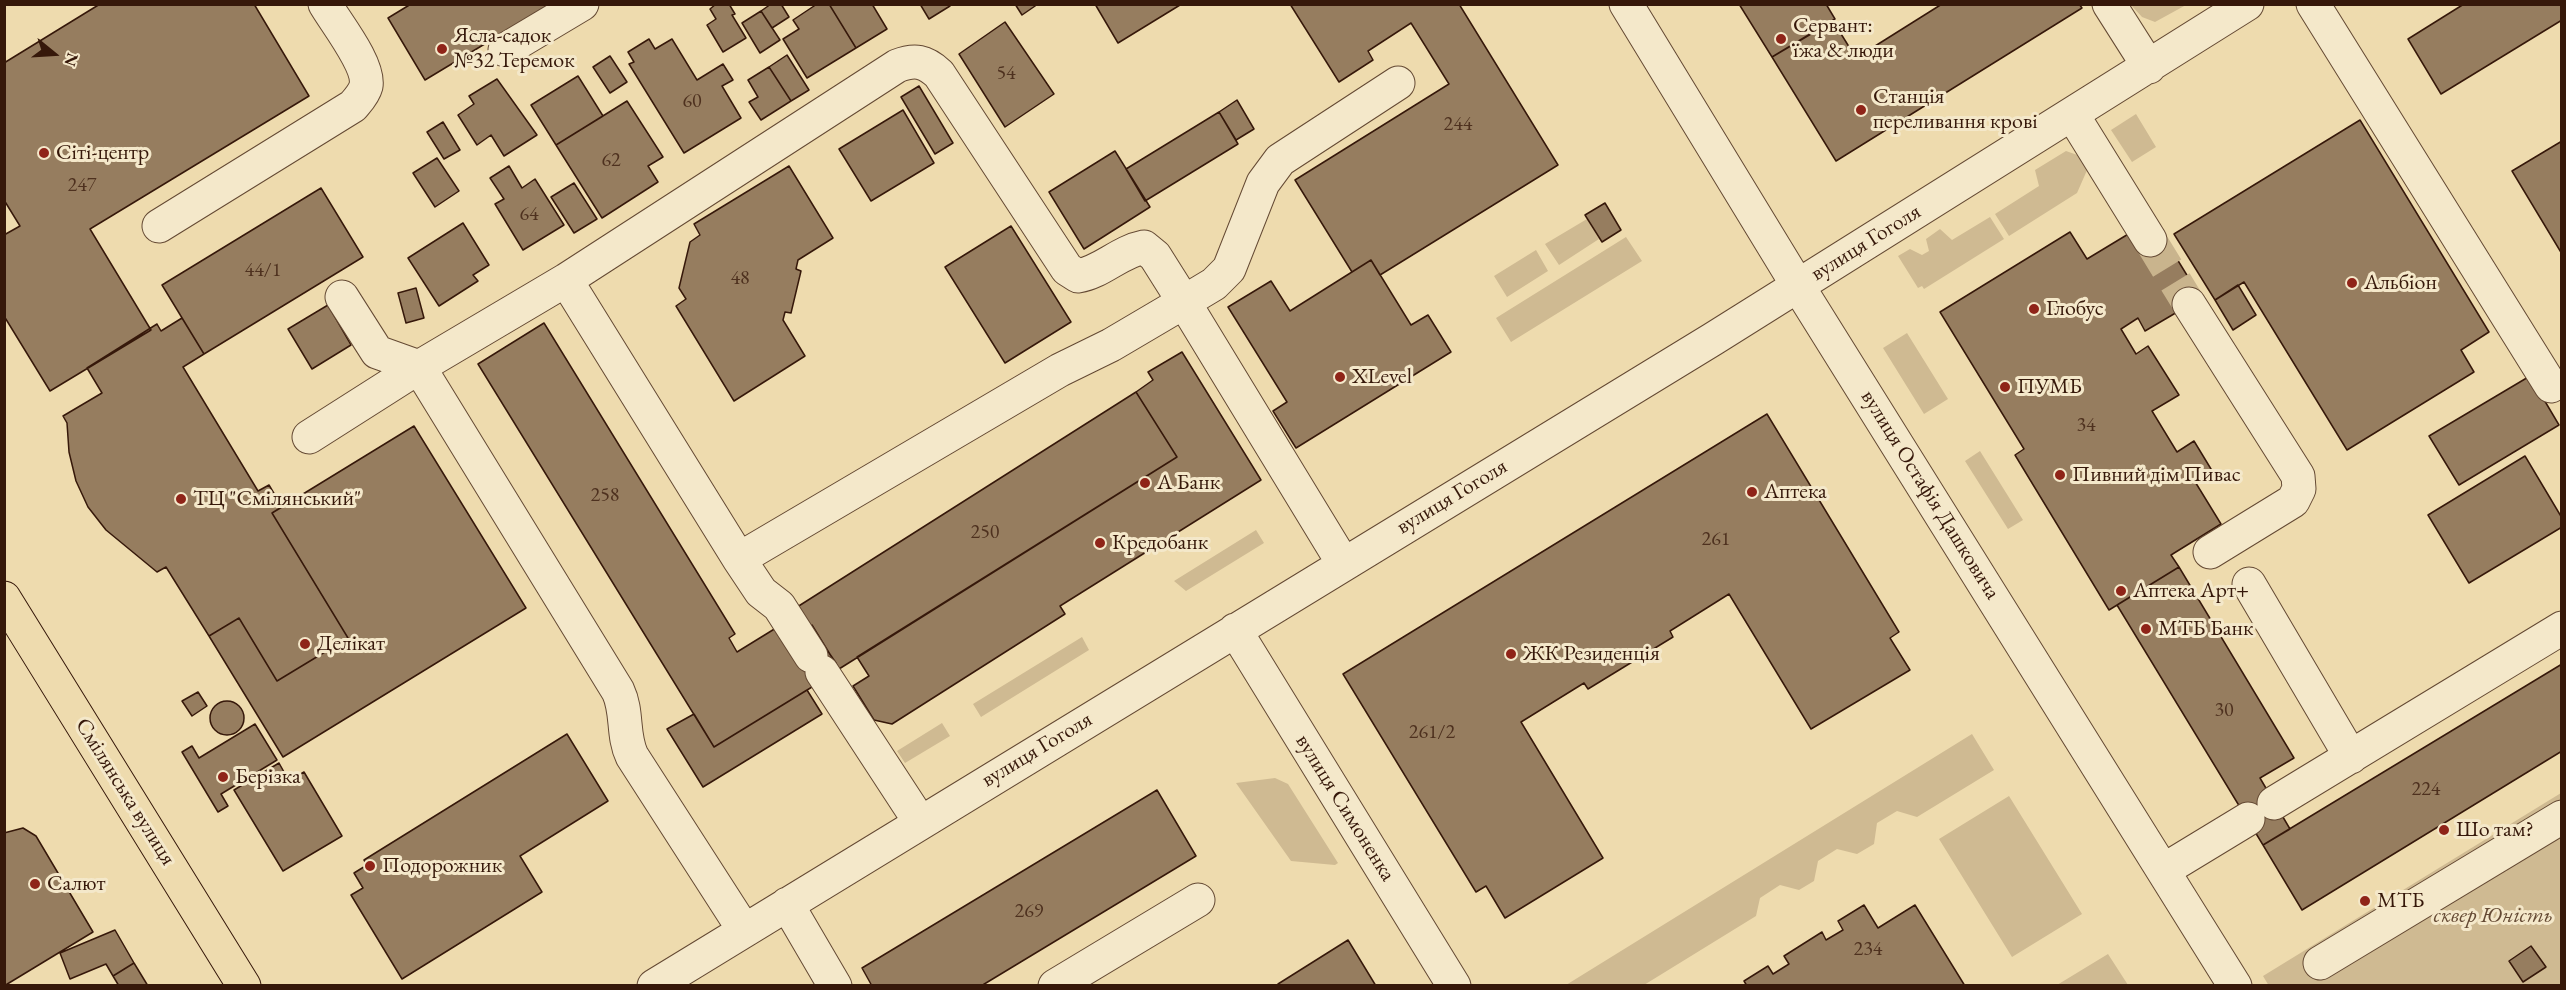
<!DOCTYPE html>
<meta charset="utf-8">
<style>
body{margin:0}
#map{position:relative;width:2566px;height:990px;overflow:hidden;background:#eedbae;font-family:"EB Garamond",serif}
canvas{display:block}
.frame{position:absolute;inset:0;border:6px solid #36180a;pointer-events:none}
.north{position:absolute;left:24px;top:24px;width:60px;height:60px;-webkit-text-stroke:4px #f4e8ca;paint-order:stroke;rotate:108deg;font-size:16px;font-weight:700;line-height:24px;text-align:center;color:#36180a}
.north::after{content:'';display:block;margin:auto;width:21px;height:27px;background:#36180a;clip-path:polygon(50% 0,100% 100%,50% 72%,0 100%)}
</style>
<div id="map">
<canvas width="2566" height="990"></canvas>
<div class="frame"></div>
<div class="north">N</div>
</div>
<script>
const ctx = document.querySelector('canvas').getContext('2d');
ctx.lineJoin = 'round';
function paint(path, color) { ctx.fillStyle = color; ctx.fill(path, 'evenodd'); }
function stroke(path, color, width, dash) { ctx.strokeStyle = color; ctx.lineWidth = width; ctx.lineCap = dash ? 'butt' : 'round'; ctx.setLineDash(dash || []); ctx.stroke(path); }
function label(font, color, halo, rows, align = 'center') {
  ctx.font = font + ' "EB Garamond",serif'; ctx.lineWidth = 6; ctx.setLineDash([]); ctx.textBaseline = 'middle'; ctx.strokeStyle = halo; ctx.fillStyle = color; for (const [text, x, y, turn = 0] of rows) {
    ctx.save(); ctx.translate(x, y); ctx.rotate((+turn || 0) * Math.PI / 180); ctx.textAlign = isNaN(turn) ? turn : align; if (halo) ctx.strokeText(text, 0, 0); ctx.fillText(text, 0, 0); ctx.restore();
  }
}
paint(new Path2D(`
 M2131 5H2186L2155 22 2142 17Z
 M2136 114 2156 147 2132 162 2111 130Z
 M2066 151 2083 157 2088 168 2077 193 2009 236 1995 214 2039 186 2035 170Z
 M1990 217 2004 239 1924 289 1922 286 1918 288 1898 256 1910 249 1922 255 1929 251 1926 239 1940 229 1952 240Z
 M1587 219 1599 239 1559 265 1545 244Z
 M1626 237 1642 261 1511 342 1496 318Z
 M1536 250 1548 271 1507 297 1494 276Z
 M1907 333 1948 399 1924 414 1883 348Z
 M1980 451 2023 520 2008 529 1965 461Z
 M1256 530 1264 543 1186 591 1174 581Z
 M1082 637 1089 650 981 717 973 704Z
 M942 723 950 736 905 763 897 751Z
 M1972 734 1994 770 1917 817 1897 811 1877 823 1874 844 1857 854 1837 849 1818 861 1814 881 1799 890 1780 885 1760 898 1756 916 1644 985H1566Z
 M1275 778 1288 784 1338 863 1335 865 1291 861 1236 783Z
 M2561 793V985L2269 986 2263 976Z
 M2009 796 2082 914 2012 957 1939 839Z
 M2108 954 2128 985H2057Z`), '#cfba92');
const building = new Path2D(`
 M100 4H254L309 96 90 229 151 330 50 391 4 316V235L20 226 4 200V63Z
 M411 4H551L425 80 388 18Z
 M716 4H729L735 14 732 15 746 38 723 52 707 25 716 19 710 9Z
 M771 4H781L789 17 772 28 761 11Z
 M817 4H829L856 48 807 78 783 39 799 29 793 20Z
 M829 4H872L887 29 856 48Z
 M920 4H949L950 6 929 19Z
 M1015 4H1038L1022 15Z
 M1095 4H1180V5L1118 43Z
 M1290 4H1459L1558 165 1380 275 1371 260 1352 272 1295 180 1449 84 1411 23 1368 51 1373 60 1339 82Z
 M1739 4H1826L1835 19 1772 57Z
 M1942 4H2079L2082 8 1836 161 1772 57 1833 21 1856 58Z
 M2464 4H2562V20L2441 94 2408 39Z
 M761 11 780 40 760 53 742 23Z
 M1005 22 1054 94 1005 127 959 54Z
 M649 39 655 49 672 39 697 80 723 64 733 80 722 86 741 118 684 153 629 64 634 62 628 52Z
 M787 55 809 90 791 101 769 67Z
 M610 56 627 82 610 93 593 67Z
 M769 67 791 101 761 120 749 102 758 97 748 80Z
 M578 76 603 116 556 145 531 105Z
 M497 79 537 135 504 156 491 135 477 145 458 115 474 104 469 96Z
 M919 86 953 143 935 154 901 97Z
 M1237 100 1254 129 1236 140 1219 112Z
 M627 101 663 157 648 166 658 182 602 218 556 145Z
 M903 110 934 163 871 201 839 149Z
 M1219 112 1238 144 1145 201 1126 169Z
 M2360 120 2489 332 2461 350 2474 372 2347 450 2244 282 2215 300 2174 234Z
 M443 122 460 150 444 159 427 132Z
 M2562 141V254L2512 171Z
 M1115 151 1150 207 1084 249 1049 192Z
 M437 158 459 191 435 207 413 173Z
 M509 166 522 188 535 179 564 225 523 250 495 204 504 199 490 178Z
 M789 166 833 238 798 260 796 269 801 271 791 313 785 312 783 320 805 356 734 401 676 306 686 299 679 288 690 242 700 235 694 224Z
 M574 183 597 219 574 233 551 197Z
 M321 188 363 257 204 354 162 285Z
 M1605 203 1621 230 1602 242 1585 215Z
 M463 223 489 265 473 275 478 281 439 306 408 258Z
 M1011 226 1071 322 1005 363 945 267Z
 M2070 232 2087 259 2130 233H2161L2201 298 2145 331 2138 318 2121 329 2136 354 2148 346 2179 395 2152 411 2177 452 2194 441 2211 469 2194 480 2221 524 2171 555 2179 567 2109 610 2015 455 2024 449 1940 312Z
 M1371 260 1411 325 1428 315 1451 352 1296 448 1273 411 1287 402 1228 307 1271 281 1290 311Z
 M2238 285 2256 315 2233 330 2215 300Z
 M416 288 424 318 406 323 398 293Z
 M328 305 351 345 312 369 288 329Z
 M182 318 204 354 183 367 258 491 269 485 282 507 272 513 348 638 277 681 239 618 209 636 166 567 157 572 106 530 88 507 76 481 69 452 67 423 63 416 102 393 87 368 157 324 161 331Z
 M544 323 735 634 729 638 737 652 776 628 798 663 825 647 836 663 812 687 714 747 478 364Z
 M1182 352 1261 480 1060 606 1065 614 892 724 874 720 853 686 869 676 857 657 1177 457 1136 392 1153 380 1148 372Z
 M2530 376 2559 425 2459 485 2429 436Z
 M1136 392 1177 457 839 669 812 625 806 629 794 609Z
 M1767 414 1899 632 1890 638 1910 670 1811 729 1729 594 1670 631 1673 637 1588 689 1584 683 1521 722 1603 858 1505 918 1486 886 1476 892 1343 674Z
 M414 426 526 608 283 757 209 636 239 618 277 681 348 638 272 513Z
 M2525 456 2562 518V527L2469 583 2428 515Z
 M2179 567 2294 758 2260 778 2290 829 2263 845 2117 605Z
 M2562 664V751L2302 910 2263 845Z
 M807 690 822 714 703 787 667 729 694 714 714 747Z
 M198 692 207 706 192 716 182 701Z
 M210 718a17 17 0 1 1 34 0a17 17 0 1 1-34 0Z
 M255 724 277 760 221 794 228 806 218 812 182 752 192 746 199 758Z
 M567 734 608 801 520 856 542 892 402 979 351 895 363 888 354 873 367 865 364 860Z
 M279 763 289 781 304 772 342 836 283 871 234 790Z
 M1157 790 1196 856 981 986H872L862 968Z
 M23 828 36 836 93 932 4 986V833Z
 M1864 905 1878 928 1915 905 1965 986H1747L1744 981 1768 966 1773 974 1789 964 1784 956 1822 932 1826 940 1843 930 1838 921Z
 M115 930 134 963 113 976 106 964 70 979 60 953Z
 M1348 940 1376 986H1279L1278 984Z
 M2531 946 2546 967 2523 982 2509 961Z
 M134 963 148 986H119L113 976Z`);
paint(building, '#967d5f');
stroke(building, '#36180a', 1.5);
stroke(new Path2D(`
 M2150 240 2189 304`), '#c9b48d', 33, [33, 16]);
const minor = new Path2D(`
 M1626 4 1798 286 2235 986
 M2109 4 2149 67
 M2313 4 2551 386
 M505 50 582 4
 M2072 114 2150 240
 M159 226 353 106C358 100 364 94 366 86 370 65 336 23 325 4
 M566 280 739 559 1060 370 1111 345 1184 302 1343 563
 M2189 304 2298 476 2299 489 2293 501 2210 552
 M309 437 419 367 377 352 342 297
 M739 559 761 592 779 606 811 656
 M2249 584 2351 757
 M1235 630 1454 986
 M822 672 920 822
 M2274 803 2562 628
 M2164 870 2248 819
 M787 904 835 986
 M744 930 632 756C622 735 628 712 618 691L419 367 566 280 897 66C915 59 925 61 939 74L1067 269 1078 276C1102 272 1119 252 1144 247L1155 256 1184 302 1214 284 1229 269 1263 183 1280 160 1398 83
 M2320 963 2562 817
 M654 986 1713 339 2247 4
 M1055 986 1198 900`);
const major = new Path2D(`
 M4 598 244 986`);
stroke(minor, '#644933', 35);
stroke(major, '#36180a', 35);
stroke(minor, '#f4e8ca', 33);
stroke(major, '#eedbae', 33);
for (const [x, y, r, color] of [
 [1781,39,6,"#8f2418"],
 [442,49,6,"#8f2418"],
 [1861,110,6,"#8f2418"],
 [44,153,6,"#8f2418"],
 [2352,283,6,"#8f2418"],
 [2034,309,6,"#8f2418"],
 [1340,377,6,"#8f2418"],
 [2005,387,6,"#8f2418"],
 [2060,475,6,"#8f2418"],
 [1145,483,6,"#8f2418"],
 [1752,492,6,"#8f2418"],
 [181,499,6,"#8f2418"],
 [1100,543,6,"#8f2418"],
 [2121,591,6,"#8f2418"],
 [2146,629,6,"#8f2418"],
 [305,644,6,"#8f2418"],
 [1511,654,6,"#8f2418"],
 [223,777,6,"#8f2418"],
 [2444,830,6,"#8f2418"],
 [370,866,6,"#8f2418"],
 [35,884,6,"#8f2418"],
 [2365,901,6,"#8f2418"]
]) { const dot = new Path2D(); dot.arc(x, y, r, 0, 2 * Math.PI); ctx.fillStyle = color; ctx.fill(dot); stroke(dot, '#f4e8ca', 2); }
label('20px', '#4e311f', null, [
 ["54",1006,74],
 ["60",692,102],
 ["244",1458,125],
 ["62",611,161],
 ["247",82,186],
 ["64",529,215],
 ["44/1",263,271],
 ["48",740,279],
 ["34",2086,426],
 ["258",605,496],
 ["250",985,533],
 ["261",1716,540],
 ["30",2224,711],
 ["261/2",1432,733],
 ["224",2426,790],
 ["269",1029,912],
 ["234",1868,950]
]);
label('22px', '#36180a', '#f4e8ca', [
 ["Сервант:",1793,26],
 ["їжа & люди",1793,51],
 ["Ясла-садок",454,36],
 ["№32 Теремок",454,61],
 ["Станція",1873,97],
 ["переливання крові",1873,122],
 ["Сіті-центр",56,153],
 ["Альбіон",2364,283],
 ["Глобус",2046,309],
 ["XLevel",1352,377],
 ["ПУМБ",2017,387],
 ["Пивний дім Пивас",2072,475],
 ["А Банк",1157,483],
 ["Аптека",1764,492],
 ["ТЦ \"Смілянський\"",193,499],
 ["Кредобанк",1112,543],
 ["Аптека Арт+",2133,591],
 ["МТБ Банк",2158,629],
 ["Делікат",317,644],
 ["ЖК Резиденція",1523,654],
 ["Берізка",235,777],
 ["Шо там?",2456,830],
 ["Подорожник",382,866],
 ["Салют",47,884],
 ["МТБ",2377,901]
], 'left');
label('22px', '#36180a', '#f4e8ca', [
 ["вулиця Гоголя",1866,243,-32],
 ["вулиця Остафія Дашковича",1930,495,58],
 ["вулиця Гоголя",1452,497,-31],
 ["вулиця Гоголя",1037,750,-31],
 ["Смілянська вулиця",125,792,58],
 ["вулиця Симоненка",1345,808,58]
]);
label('italic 22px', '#644933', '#f4e8ca', [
 ["сквер Юність",2493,916]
]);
</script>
